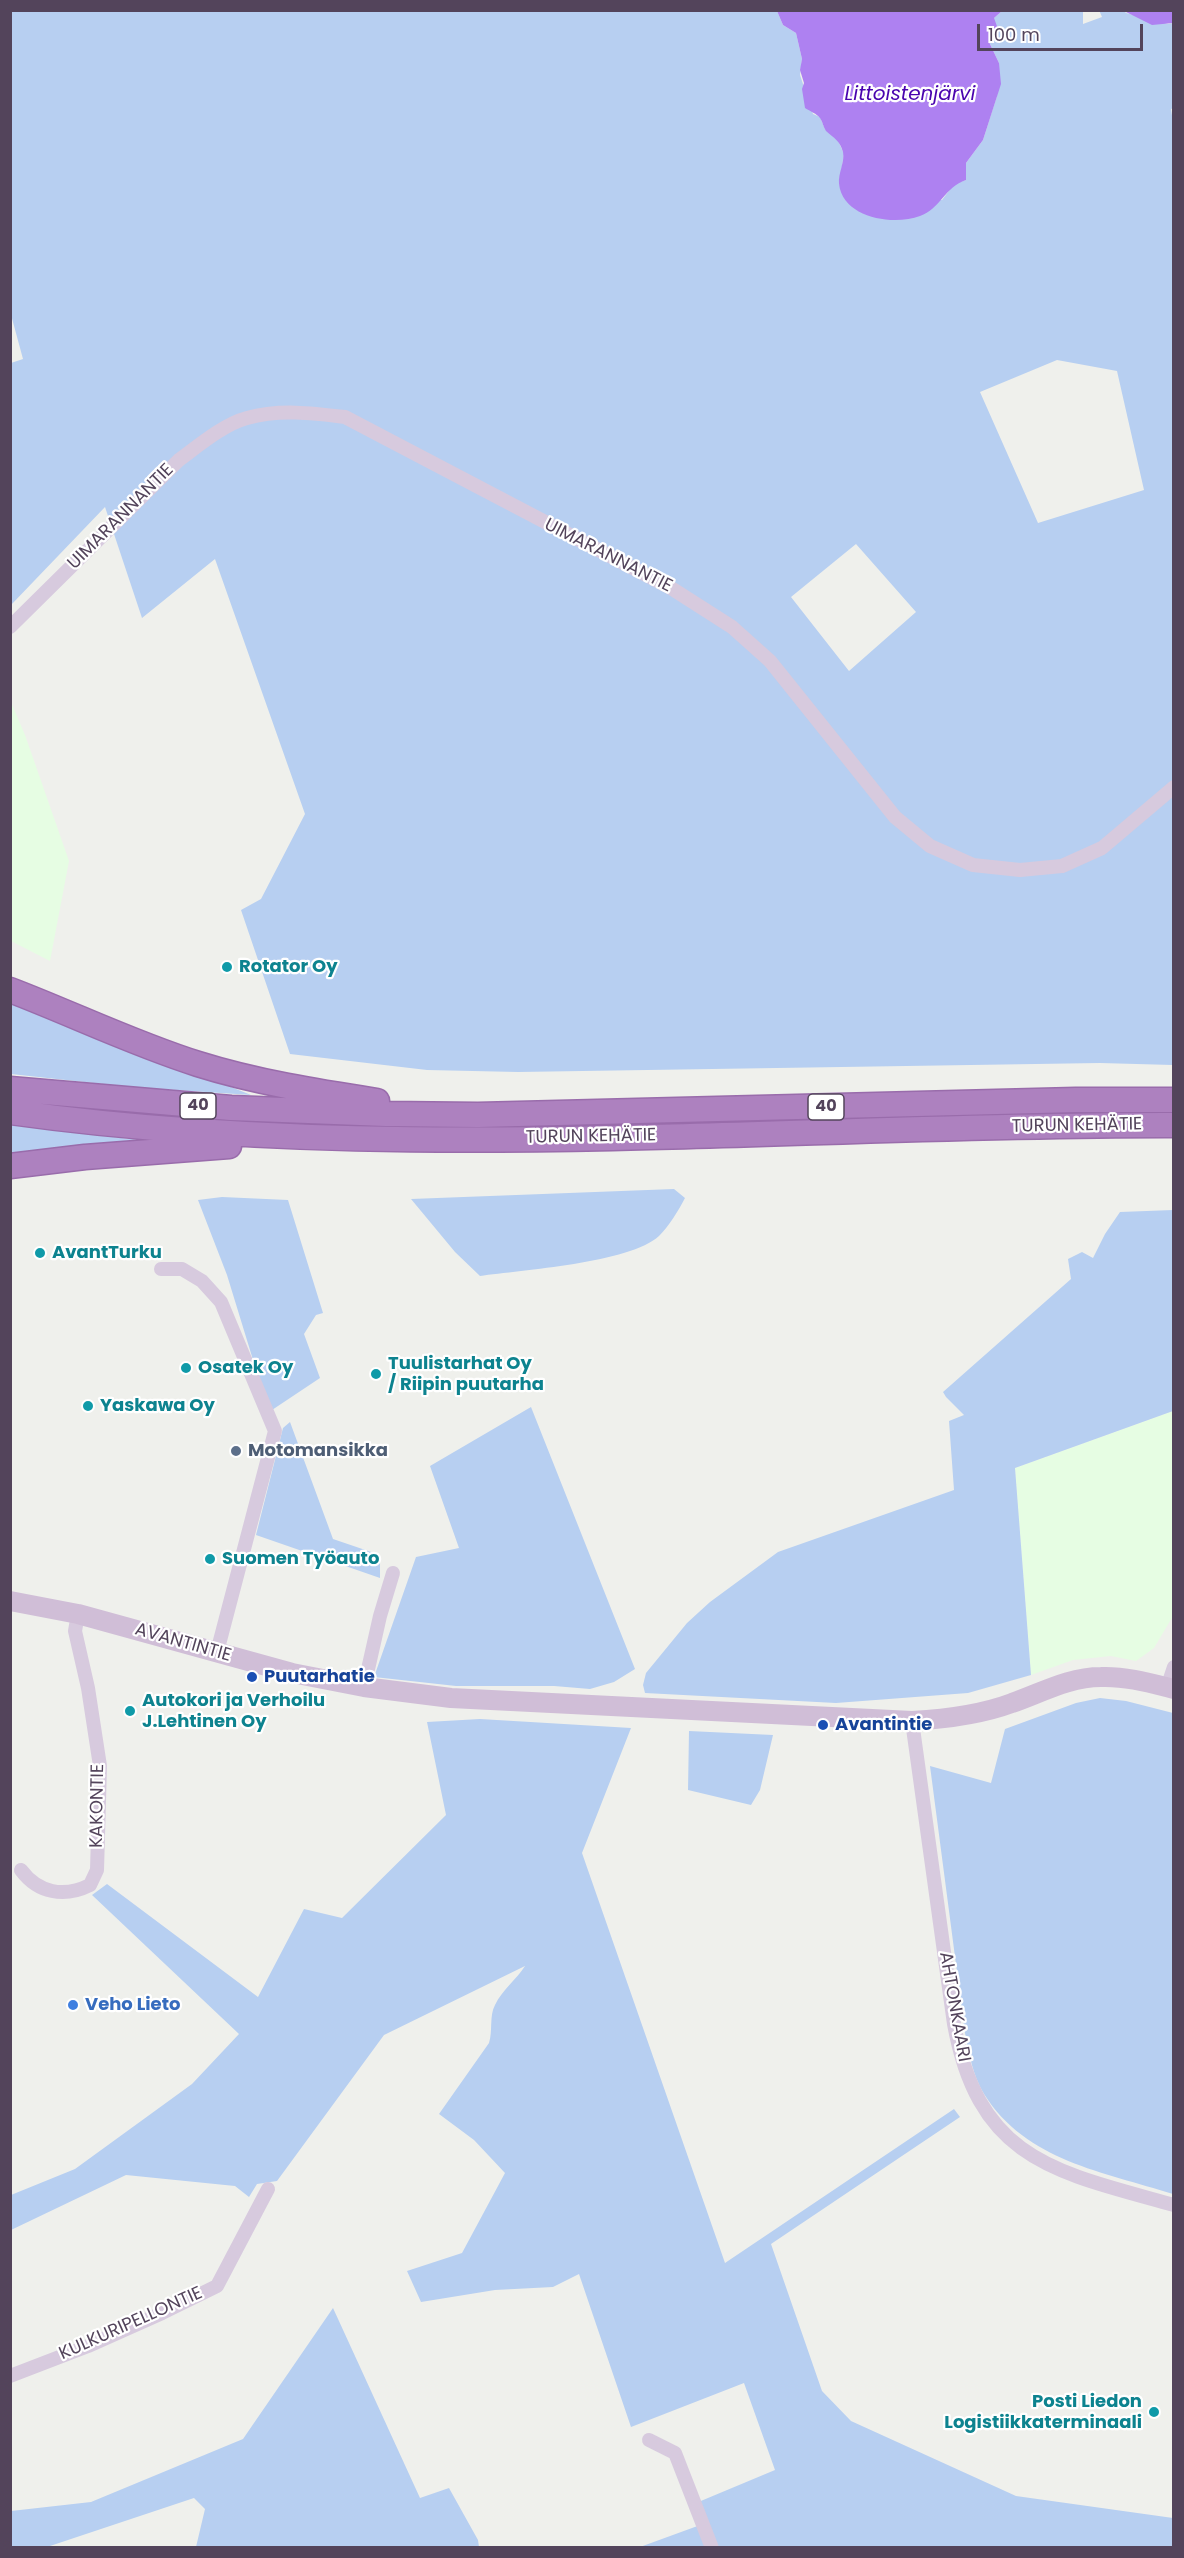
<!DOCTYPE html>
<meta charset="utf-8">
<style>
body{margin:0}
#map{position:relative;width:1184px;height:2558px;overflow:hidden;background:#eff0ec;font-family:Poppins,sans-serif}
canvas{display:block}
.frame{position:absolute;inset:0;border:12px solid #53445b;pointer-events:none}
.scale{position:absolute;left:977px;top:24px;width:166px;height:27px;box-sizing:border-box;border:3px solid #53445b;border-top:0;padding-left:8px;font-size:18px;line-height:21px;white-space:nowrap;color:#53445b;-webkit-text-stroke:4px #fff;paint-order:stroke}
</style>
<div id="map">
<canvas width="1184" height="2558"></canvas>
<div class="frame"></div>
<div class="scale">100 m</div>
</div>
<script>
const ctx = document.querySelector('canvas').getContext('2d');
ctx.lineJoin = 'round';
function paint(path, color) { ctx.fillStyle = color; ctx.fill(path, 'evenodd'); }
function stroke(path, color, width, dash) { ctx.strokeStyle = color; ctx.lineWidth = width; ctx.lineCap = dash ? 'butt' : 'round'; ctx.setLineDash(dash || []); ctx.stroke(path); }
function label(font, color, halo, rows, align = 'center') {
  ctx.font = font + ' Poppins,sans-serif'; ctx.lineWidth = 4.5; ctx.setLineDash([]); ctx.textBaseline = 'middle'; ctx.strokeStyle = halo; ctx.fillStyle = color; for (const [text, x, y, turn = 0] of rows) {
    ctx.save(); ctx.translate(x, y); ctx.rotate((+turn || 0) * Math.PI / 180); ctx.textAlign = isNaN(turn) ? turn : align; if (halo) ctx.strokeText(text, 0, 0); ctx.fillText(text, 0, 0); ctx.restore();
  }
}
paint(new Path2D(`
 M11 702 25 735 69 861 50 961 11 941Z
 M1173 1411V1616L1154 1648 1136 1661 1111 1656 1073 1660 1031 1675 1015 1468Z`), '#e6fde3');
paint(new Path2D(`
 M1099 10 1124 11 1126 13 1168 24 1173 23 1174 108 1171 109 1174 128 1173 1065 1100 1063 518 1072 427 1070 290 1054 241 910 261 899 305 814 215 559 142 618 105 507 11 605V363L23 359 10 311 11 11H777L783 25 796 33 802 59 800 75 813 114 820 117 825 129 837 138 844 154 839 185 942 200 954 184 966 180V163L983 140 997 96 999 63 989 42 994 18 1002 11H1083V24L1102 17ZM1057 360 1117 371 1144 490 1038 523 980 392ZM856 544 916 612 849 671 791 597Z
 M10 998 251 1095 130 1087 11 1074Z
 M11 1124 130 1139 169 1141 11 1160Z
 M674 1189 685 1198C678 1211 670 1225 659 1236 630 1263 521 1270 480 1276L455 1252 411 1199Z
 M222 1197 288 1200 323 1313 316 1315 304 1334 320 1378 269 1412 227 1275 198 1200Z
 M1173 1210V1411L1015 1468 1031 1675 968 1693 836 1703 645 1693 643 1685 646 1673 687 1623 710 1602 778 1552 954 1490 949 1421 964 1415 946 1397 943 1392 1071 1279 1068 1259 1082 1252 1093 1258 1105 1234 1120 1212Z
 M531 1407 635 1669 614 1682 590 1689 554 1686H456L374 1677 416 1557 459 1548 430 1466Z
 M290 1422 333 1539 380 1555V1578L256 1535 283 1428Z
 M1100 1698 1126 1701 1173 1713V2194C1104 2172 1026 2161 984 2094 973 2076 969 2054 965 2033L930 1766 991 1783 1005 1729 1076 1703Z
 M480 1719 631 1728 582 1853 725 2263 954 2109 960 2117 771 2244 822 2391 851 2421 1016 2496 1173 2518V2547H640L703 2524 696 2503 775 2470 744 2383 631 2427 579 2274 553 2287 495 2290 421 2302 407 2271 462 2253 505 2173 474 2140 439 2114 489 2043C493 2031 489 2016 495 2005 502 1990 517 1979 525 1966L384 2035 277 2181 257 2184 249 2197 235 2186 126 2175 11 2230V2195L75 2169 192 2084 239 2034 92 1895 107 1884 258 1997 304 1909 342 1918 446 1815 427 1722Z
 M689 1731 773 1735 760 1790 751 1805 688 1790Z
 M333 2308 420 2498 449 2488 478 2540 479 2547H196L205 2509 194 2498 47 2547H11V2511L91 2502 243 2439Z`), '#b7cff1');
paint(new Path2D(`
 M777 11H1002L994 18 998 29 995 37 991 38 989 42 999 63 1001 84 983 140 966 163V180C945 187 940 209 920 216 893 226 843 218 839 184 838 173 845 162 843 152 840 141 834 138 826 131 823 127 823 122 820 118 817 114 810 111 805 108L802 89 804 83 800 70 802 59 796 33 783 25Z
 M1124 11H1173V23L1152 25Z`), '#ae81f1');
const highway = new Path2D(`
 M10 990C73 1014 134 1044 198 1064 255 1082 318 1092 377 1101
 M10 1089 231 1108 386 1114 478 1115 1076 1100H1174
 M10 1112C395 1166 787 1124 1174 1125
 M10 1166 85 1157 229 1146`);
stroke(highway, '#996cab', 27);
stroke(new Path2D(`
 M10 627 179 460C198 446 224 424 247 418 279 409 312 413 345 417L671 588 732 627 770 661 895 817 930 846 973 865 1020 870 1062 866 1102 848 1174 787
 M161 1269H182L202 1281 221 1302 275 1431 217 1652
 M364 1687 380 1616 393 1573
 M1167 1688 1174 1667
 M912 1721 954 2024C979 2161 1056 2172 1174 2205
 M21 1870C38 1893 64 1898 90 1885L97 1870 100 1766 88 1688 75 1631 78 1614
 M10 2376 88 2346 162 2313 217 2286 268 2189
 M649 2440 675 2453 712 2548`), '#d7cade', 14);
stroke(new Path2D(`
 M10 1601 78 1614 292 1673 364 1687 451 1698 912 1721C946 1719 980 1715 1012 1703 1041 1693 1069 1677 1101 1677 1125 1676 1150 1683 1174 1689`), '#d0bed7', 20);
stroke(highway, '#ad81bf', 24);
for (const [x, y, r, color] of [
 [227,967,6,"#0f9aa8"],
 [40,1253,6,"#0f9aa8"],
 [186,1368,6,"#0f9aa8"],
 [376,1374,6,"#0f9aa8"],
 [88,1406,6,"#0f9aa8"],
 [236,1451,6,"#5c6f8a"],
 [210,1559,6,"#0f9aa8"],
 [252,1677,6,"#1a4fb4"],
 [130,1711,6,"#0f9aa8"],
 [823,1725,6,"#1a4fb4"],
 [73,2005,6,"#3f7fe0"],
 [1154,2412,6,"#0f9aa8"]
]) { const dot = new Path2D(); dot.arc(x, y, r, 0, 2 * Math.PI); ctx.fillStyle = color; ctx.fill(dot); stroke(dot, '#fff', 2); }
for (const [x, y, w] of [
 [198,1106,36],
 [826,1107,36]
]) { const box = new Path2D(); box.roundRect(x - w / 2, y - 13, w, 26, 4.5); ctx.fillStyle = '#fff'; ctx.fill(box); stroke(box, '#53445b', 1.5); }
label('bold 16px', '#53445b', null, [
 ["40",198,1106],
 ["40",826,1107]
]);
label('18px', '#53445b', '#fff', [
 ["UIMARANNANTIE",121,517,-45],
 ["UIMARANNANTIE",608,556,27],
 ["TURUN KEHÄTIE",1077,1126,-1],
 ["TURUN KEHÄTIE",591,1137,-1],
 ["AVANTINTIE",183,1643,16],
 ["KAKONTIE",98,1806,-89],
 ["AHTONKAARI",954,2007,80],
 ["KULKURIPELLONTIE",131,2324,-24]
]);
label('bold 18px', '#0d838f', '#fff', [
 ["Rotator Oy",239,967],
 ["AvantTurku",52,1253],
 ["Tuulistarhat Oy",388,1364],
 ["/ Riipin puutarha",388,1385],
 ["Osatek Oy",198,1368],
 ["Yaskawa Oy",100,1406],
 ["Suomen Työauto",222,1559],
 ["Autokori ja Verhoilu",142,1701],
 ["J.Lehtinen Oy",142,1722],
 ["Posti Liedon",1142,2402,"right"],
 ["Logistiikkaterminaali",1142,2423,"right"]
], 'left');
label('bold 18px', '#4e5e75', '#fff', [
 ["Motomansikka",248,1451]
], 'left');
label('bold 18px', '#164399', '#fff', [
 ["Puutarhatie",264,1677],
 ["Avantintie",835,1725]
], 'left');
label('bold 18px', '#366cbe', '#fff', [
 ["Veho Lieto",85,2005]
], 'left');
label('italic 20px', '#4904ae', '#fff', [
 ["Littoistenjärvi",910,95]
]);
</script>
